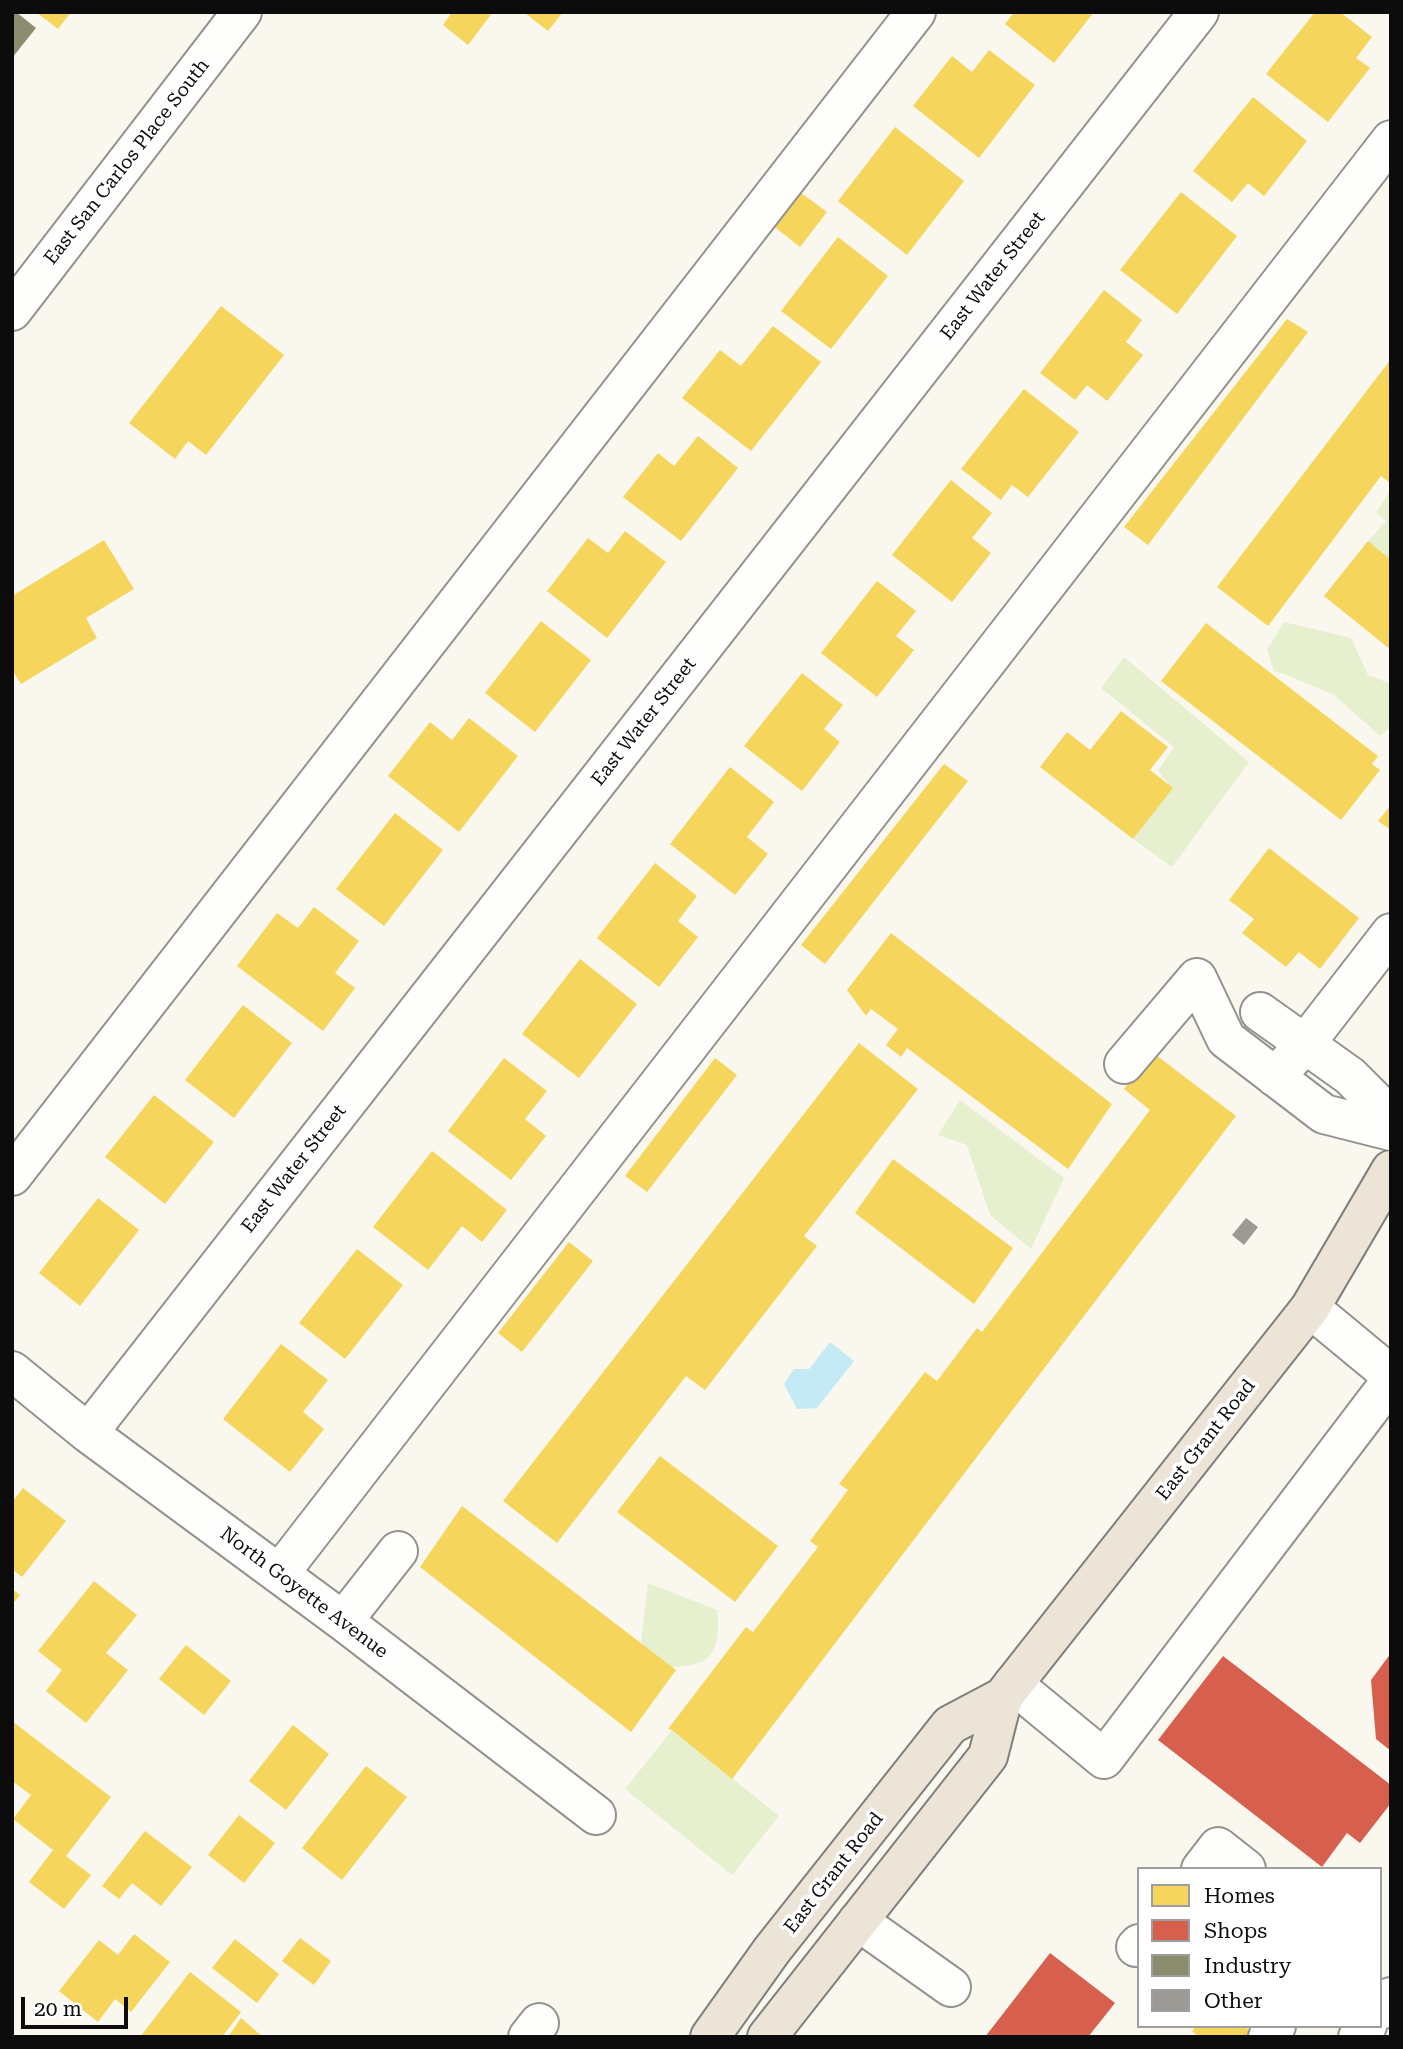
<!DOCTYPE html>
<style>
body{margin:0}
#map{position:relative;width:1403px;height:2049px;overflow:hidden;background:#faf7ef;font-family:"Roboto Serif",serif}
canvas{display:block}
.frame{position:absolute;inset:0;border:14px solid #0c0c0c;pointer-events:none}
.legend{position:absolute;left:1137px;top:1867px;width:245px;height:161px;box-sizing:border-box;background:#fff;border:2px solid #9e9e9e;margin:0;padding:9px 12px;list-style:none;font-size:21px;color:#0c0c0c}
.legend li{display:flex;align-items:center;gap:14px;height:35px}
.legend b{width:35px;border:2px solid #9e9e9e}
.scale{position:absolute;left:21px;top:1997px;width:107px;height:32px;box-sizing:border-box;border:4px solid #0c0c0c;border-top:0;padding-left:9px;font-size:21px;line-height:24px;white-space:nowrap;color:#0c0c0c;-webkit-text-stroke:5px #fff;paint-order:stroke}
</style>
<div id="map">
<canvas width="1403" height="2049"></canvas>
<div class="frame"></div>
<ul class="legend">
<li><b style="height:19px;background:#f6d55c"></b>Homes</li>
<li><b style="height:19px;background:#d6604d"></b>Shops</li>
<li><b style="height:19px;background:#8c8c6e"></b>Industry</li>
<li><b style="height:19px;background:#9d9a95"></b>Other</li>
</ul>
<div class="scale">20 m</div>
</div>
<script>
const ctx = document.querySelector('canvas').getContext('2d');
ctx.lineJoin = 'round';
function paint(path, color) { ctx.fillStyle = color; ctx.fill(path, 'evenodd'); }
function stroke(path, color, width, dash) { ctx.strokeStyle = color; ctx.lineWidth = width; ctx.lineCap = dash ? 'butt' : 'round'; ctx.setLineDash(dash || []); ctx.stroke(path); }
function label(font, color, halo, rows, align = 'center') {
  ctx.font = font + ' "Roboto Serif",serif'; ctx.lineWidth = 7; ctx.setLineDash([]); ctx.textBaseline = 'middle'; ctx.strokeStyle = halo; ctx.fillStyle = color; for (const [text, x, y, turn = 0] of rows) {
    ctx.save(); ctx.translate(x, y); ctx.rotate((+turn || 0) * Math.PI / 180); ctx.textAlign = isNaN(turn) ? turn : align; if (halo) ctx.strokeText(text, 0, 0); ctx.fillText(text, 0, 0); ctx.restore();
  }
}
paint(new Path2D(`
 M1391 490V560L1368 541 1386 521 1376 512Z
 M1284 622 1351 638 1368 675 1391 684V727L1380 736 1334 695 1287 675 1274 671 1267 650Z
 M1124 657 1249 762 1172 867 1133 839 1172 788 1158 771 1174 747 1101 688Z
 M960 1100 1064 1178 1031 1249 990 1215 967 1145 938 1135Z
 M648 1583 717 1610C719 1628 720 1653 701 1662 693 1666 680 1666 671 1667L641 1643Z
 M672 1730 779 1816 732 1875 625 1789Z`), '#e6f0ce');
paint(new Path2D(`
 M830 1342 854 1361 817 1408 797 1409 784 1384 794 1369H809Z`), '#c4eaf5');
paint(new Path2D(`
 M36 12H71L58 29Z
 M452 12H493L468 45 443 25Z
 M527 12H563L548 31 526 14Z
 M1014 12H1094L1054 63 1005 24Z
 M1315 12H1340L1372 37 1356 58 1370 68 1328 122 1266 74Z
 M989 50 1035 85 979 158 913 106 952 56 972 72Z
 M1253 97 1307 141 1264 196 1248 183 1232 202 1193 171Z
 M895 127 964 181 907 255 838 201Z
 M793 187 827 212 800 247 767 221Z
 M1181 192 1237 236 1177 314 1120 270Z
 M838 237 888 276 831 349 781 311Z
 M1104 290 1142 320 1126 342 1143 355 1107 401 1087 385 1075 400 1040 373Z
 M221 306 284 355 206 455 188 441 175 459 129 423Z
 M1287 319 1308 332 1148 545 1124 527Z
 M773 326 821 362 751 451 682 398 720 350 741 366Z
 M1391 359V484L1381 476 1268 626 1217 587Z
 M1024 389 1079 432 1028 497 1012 485 1001 500 961 469Z
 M698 436 738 468 681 541 623 497 658 453 674 466Z
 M951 480 992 513 972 538 991 553 952 602 892 555Z
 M625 531 666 562 607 638 547 591 588 538 608 553Z
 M104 540 134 589 86 618 97 638 21 684 12 670V596Z
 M1368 541 1391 560V650L1324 596Z
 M877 581 916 611 896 636 914 650 877 697 821 653Z
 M541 621 591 660 535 732 485 693Z
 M1206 623 1378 756 1372 764 1380 770 1341 820 1161 681Z
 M802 673 843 705 824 729 840 742 802 791 744 746Z
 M1121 711 1168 747 1150 770 1173 788 1133 839 1040 767 1067 732 1090 750Z
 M469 718 518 756 459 832 388 776 430 722 452 740Z
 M944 764 968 781 825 964 801 945Z
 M730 767 774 802 747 837 768 854 735 895 670 844Z
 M1391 805V830L1378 821Z
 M395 813 443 850 384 926 336 889Z
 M1269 848 1359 918 1320 969 1299 952 1286 967 1242 933 1254 919 1229 900Z
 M655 863 697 896 678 921 698 937 659 987 597 938Z
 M314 907 359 941 335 973 355 988 323 1031 237 966 277 913 298 928Z
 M891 933 1112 1104 1068 1169 907 1048 901 1057 886 1045 898 1029 871 1009 866 1016 847 990Z
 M580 959 637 1004 579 1078 522 1034Z
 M243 1005 292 1043 234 1118 185 1080Z
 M859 1043 918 1089 804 1236 817 1246 705 1390 686 1376 557 1543 503 1501Z
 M1156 1055 1236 1116 732 1779 672 1730 668 1729 746 1627 753 1632 818 1547 810 1541 848 1490 839 1484 925 1372 937 1381 977 1328 982 1332 1150 1110 1124 1089 1146 1061Z
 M504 1058 547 1091 525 1119 546 1136 511 1180 448 1131Z
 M715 1058 737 1075 647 1192 625 1176Z
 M154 1095 214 1142 165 1204 105 1157Z
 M432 1151 507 1210 482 1242 462 1226 428 1270 373 1227Z
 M893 1159 1013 1248 974 1304 855 1213Z
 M98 1198 139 1230 80 1306 39 1273Z
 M569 1242 593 1261 522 1352 498 1333Z
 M357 1249 403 1285 345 1359 299 1323Z
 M281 1344 328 1380 303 1412 324 1429 290 1472 223 1419Z
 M660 1456 778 1546 735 1602 617 1512Z
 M23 1488 66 1521 22 1577 12 1569V1502Z
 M462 1506 676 1670 631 1732 420 1567Z
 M94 1581 137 1615 106 1653 128 1670 86 1723 46 1691 62 1670 38 1651Z
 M12 1589 20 1595 12 1605Z
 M186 1645 231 1681 204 1715 159 1679Z
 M12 1721 111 1797 66 1856 91 1875 64 1909 29 1882 53 1850 13 1819 31 1795 12 1781Z
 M293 1725 329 1754 286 1810 249 1781Z
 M366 1766 407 1797 342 1880 302 1848Z
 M239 1815 275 1843 244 1883 208 1855Z
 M145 1831 192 1867 161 1906 132 1883 119 1899 102 1886Z
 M134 1934 170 1962 131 2012 115 1999 98 2022 59 1991 99 1940 118 1955Z
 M300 1938 331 1961 314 1985 282 1961Z
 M235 1939 279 1974 257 2003 212 1968Z
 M190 1972 241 2012 222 2037H140Z
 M241 2018 263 2037H228Z
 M1196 2026H1244L1257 2037H1199L1192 2031Z`), '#f6d55c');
paint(new Path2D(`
 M1391 1653V1751L1376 1739 1371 1680Z
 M1223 1656 1391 1785V1803L1360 1843 1347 1833 1322 1867 1158 1740Z
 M1050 1953 1115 2003 1088 2037H985Z`), '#d6604d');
paint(new Path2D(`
 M12 12H16L36 28 12 58Z`), '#8c8c6e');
paint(new Path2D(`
 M1246 1218 1258 1227 1244 1245 1232 1235Z`), '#9d9a95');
const minor = new Path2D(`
 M12 311 242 12
 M1260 1012 1350 1076 1391 1117
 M1124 1064 1197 978 1226 1039 1324 1114 1391 1131
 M1275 1077 1305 1044 1391 933
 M12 1176 916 12
 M1310 1308 1391 1375
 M12 1371 88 1433 343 1621 596 1815
 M88 1433 1199 12
 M279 1574 1391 140
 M343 1621 398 1551
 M1013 1684 1104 1759 1391 1381
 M1201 1869 1218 1847 1246 1869
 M858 1921 951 1987
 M1136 1947 1139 1944
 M1380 2010 1391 1997
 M528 2037 539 2023
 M1268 2037 1276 2026
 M1358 2037 1367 2026`);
const major = new Path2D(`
 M710 2037 772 1950 950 1725 1003 1697 1310 1308 1391 1170
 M767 2037 988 1756 1003 1697`);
stroke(minor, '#93928e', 42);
stroke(major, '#807f7c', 42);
stroke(minor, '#fefefd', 38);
stroke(major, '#ece4d7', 38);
label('19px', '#0c0c0c', '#fff', [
 ["East San Carlos Place South",127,162,-52],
 ["East Water Street",993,276,-52],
 ["East Water Street",644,722,-52],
 ["East Water Street",294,1169,-52],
 ["East Grant Road",1206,1440,-52],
 ["North Goyette Avenue",304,1593,37],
 ["East Grant Road",834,1873,-52]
]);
</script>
